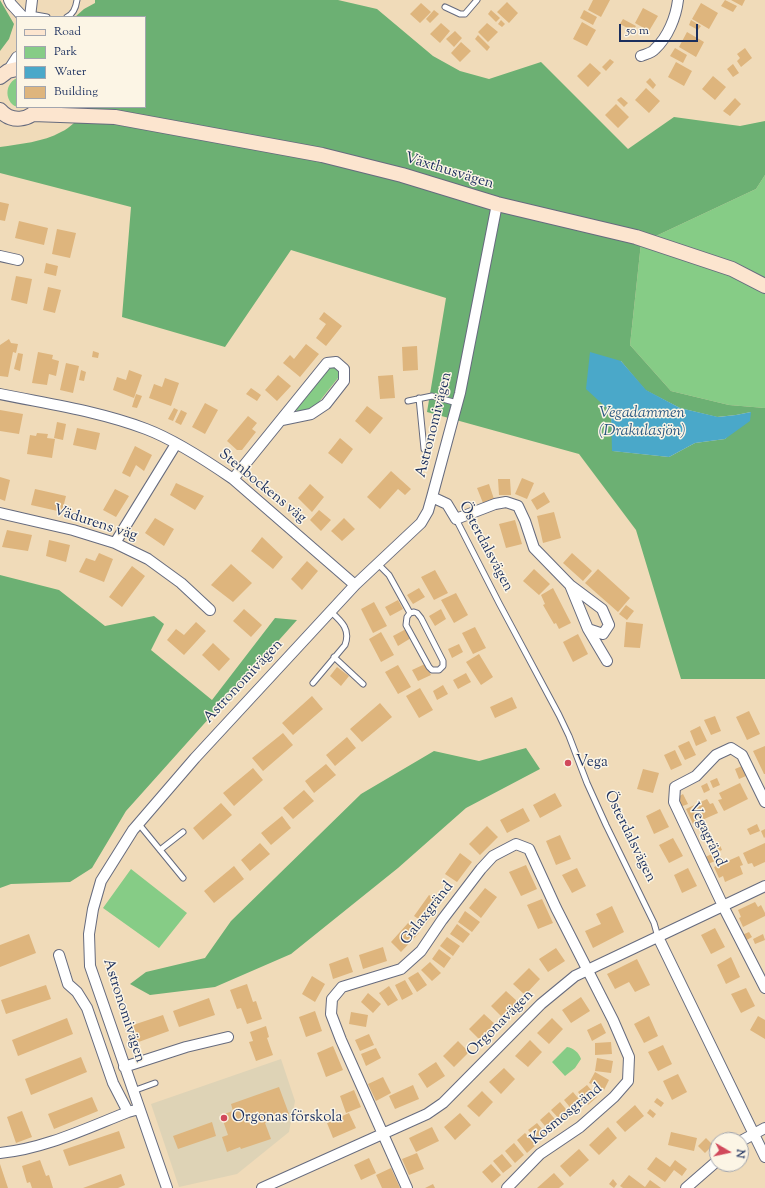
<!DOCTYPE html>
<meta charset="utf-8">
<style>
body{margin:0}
#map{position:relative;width:765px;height:1188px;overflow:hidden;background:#f0dbb9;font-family:"Sorts Mill Goudy",serif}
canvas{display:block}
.legend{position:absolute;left:16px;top:16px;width:130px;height:92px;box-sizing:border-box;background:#fcf5e5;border:1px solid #a2a6af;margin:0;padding:5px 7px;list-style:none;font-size:12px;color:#1b2f5e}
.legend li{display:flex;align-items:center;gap:8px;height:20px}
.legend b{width:20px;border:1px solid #a2a6af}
.north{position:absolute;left:709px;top:1132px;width:40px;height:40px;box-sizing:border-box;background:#fcf5e5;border:1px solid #a2a6af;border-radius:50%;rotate:99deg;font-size:11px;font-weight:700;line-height:16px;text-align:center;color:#1b2f5e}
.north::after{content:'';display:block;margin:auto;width:14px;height:18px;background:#d1495b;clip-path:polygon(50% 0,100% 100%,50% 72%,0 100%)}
.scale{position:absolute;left:619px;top:24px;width:79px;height:18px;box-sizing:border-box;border:2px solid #1b2f5e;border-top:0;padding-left:5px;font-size:12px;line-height:14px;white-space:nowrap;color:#1b2f5e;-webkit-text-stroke:3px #fcf5e5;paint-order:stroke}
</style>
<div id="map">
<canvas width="765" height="1188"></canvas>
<ul class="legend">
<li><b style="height:5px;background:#fce5cf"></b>Road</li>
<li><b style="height:11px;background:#86cc86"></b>Park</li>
<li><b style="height:11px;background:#4aa8c9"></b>Water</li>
<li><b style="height:11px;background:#deb57d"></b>Building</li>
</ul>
<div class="north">N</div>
<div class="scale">50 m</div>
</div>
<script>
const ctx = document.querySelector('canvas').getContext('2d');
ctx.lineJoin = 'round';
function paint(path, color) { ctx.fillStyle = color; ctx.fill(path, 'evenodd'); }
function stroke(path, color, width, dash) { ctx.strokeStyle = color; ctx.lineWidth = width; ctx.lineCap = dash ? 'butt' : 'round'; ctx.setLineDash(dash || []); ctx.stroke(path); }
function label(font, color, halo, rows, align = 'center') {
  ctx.font = font + ' "Sorts Mill Goudy",serif'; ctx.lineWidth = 3; ctx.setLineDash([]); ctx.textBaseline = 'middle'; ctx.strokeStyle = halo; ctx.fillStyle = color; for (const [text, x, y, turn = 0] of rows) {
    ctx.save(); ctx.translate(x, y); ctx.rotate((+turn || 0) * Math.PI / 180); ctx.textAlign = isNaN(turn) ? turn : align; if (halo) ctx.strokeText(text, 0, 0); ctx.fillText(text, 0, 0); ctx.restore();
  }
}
paint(new Path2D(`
 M281 1059 295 1101 289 1132 237 1174 179 1187 151 1104Z`), '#ded3b6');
paint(new Path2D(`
 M17 78V107H28C7 113 0 86 17 78Z
 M765 175V408L729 405 671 391 630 345 641 243 756 189Z
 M335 365 341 373 338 378 315 407 310 410 298 412 296 410V407L328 366Z
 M131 869 187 913 159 948 103 908Z
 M567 1047C574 1048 579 1053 581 1059L575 1068 565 1076 552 1062Z`), '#86cc86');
paint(new Path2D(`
 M0 0 14 24 9 39 0 51Z
 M95 0H338L377 9 433 56 460 71 489 79 541 62 628 149 674 117 740 126 765 121V175L756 189 641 243 630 345 671 391 729 405 765 408V679H681L636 530 579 454 427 412 446 298 291 250 225 347 122 317 131 207 0 173V147C20 144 43 142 61 132 66 130 70 126 74 123L76 107H145V17H75L84 9 95 3ZM621 361 645 390 680 408 717 417 736 415 751 412 725 439 695 443 669 457 613 451 611 412Z
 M0 575 59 590 105 626 154 616 164 624 151 650 212 700 275 618 297 620 126 811 92 868 70 882 11 884 0 888Z
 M526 748 540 769 466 808 398 868 291 954 215 987 150 995 130 984 146 972 205 958 231 921 361 794 434 751 479 761Z`), '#6cb073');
paint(new Path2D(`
 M590 352 621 361 646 390 680 408 718 417 736 415 751 412 750 421 725 439 695 443 669 457 612 451 611 412 586 389Z`), '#4aa8c9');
paint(new Path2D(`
 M593 0H610L601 17 588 10Z
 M725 0 737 6 733 12 721 6Z
 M731 0H745L742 6Z
 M507 2 518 13 509 23 497 12Z
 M421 3 431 12 420 23 410 14Z
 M701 3 718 13 709 29 692 19Z
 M643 8 658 16 649 31 635 23Z
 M434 10 439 14 430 23 426 19Z
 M491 10 500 18 496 22 488 14Z
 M584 10 597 17 593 25 580 18Z
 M623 19 636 26 633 31 620 24Z
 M501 20 505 24 502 27 498 24Z
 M691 20 701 26 698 30 689 25Z
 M582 22 596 30 587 46 573 39Z
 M441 23 450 31 440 43 430 34Z
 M487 23 498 32 488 42 478 32Z
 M455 31 462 38 454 47 446 39Z
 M687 32 704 42 696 57 679 47Z
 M478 35 490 47 487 51 475 39Z
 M461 42 471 51 460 62 451 53Z
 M675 48 687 55 683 63 670 56Z
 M745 48 752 58 741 67 737 61 740 58 737 54Z
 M610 59 614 62 606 71 602 67Z
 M676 62 692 71 684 86 668 77Z
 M590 63 601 73 588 87 577 76Z
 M733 64 739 73 733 77 727 69Z
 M713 76 726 87 715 100 702 89Z
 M650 78 656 85 653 89 646 82Z
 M646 88 660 101 649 113 635 100Z
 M621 97 628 103 624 107 617 100Z
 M735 98 741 104 730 116 723 111Z
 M616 104 629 117 618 128 605 115Z
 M0 202 9 204 5 221 0 220Z
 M19 221 48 228 44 245 15 238Z
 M57 229 76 233 70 258 52 254Z
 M46 263 58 266 56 276 44 273Z
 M16 276 32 279 27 304 11 300Z
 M48 287 61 290 55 313 43 310Z
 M324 312 342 326 326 346 316 338 326 324 319 319Z
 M9 339 11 343 18 344 16 353 13 352 8 377 0 376V345Z
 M306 344 319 354 300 377 283 363 290 355 294 359Z
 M417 346 418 370 403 371 402 347Z
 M93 351 99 353 98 358 92 357Z
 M38 352 53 355 52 359 59 361 56 376 49 374 47 385 32 383Z
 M18 353 23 354 20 371 14 369Z
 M66 363 79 366 73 393 60 390Z
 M81 370 86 372 84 381 79 380Z
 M129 370 142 375 134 398 113 390 117 377 126 380Z
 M278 375 291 386 277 401 265 390Z
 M393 375 395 398 380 399 378 376Z
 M165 378 179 383 171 406 149 398 154 384 162 387Z
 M251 388 261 395 257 401 246 394Z
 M136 394 142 396 137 408 132 407Z
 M205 403 218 410 205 434 192 427Z
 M367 406 383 418 370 434 355 421Z
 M174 408 178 410 173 421 168 419Z
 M0 410 23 414 19 434 0 431Z
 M181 410 187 413 181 425 175 422Z
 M248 416 257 423 252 429 256 432 242 450H237L227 441Z
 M57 422 66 424 63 440 54 438Z
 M77 428 100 433 96 450 73 445Z
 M37 433 48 434 47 438 55 439 52 458 27 454 30 435 36 436Z
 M340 438 353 449 342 464 328 453Z
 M135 446 152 455 144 471 136 465 130 477 122 473Z
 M391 471 411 489 405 495 398 489 380 509 367 497Z
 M0 477 10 480 5 501 0 499Z
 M522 478 534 483 527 499 515 494Z
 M498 479H510L511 495H499Z
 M176 483 204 496 195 510 170 495Z
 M310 484 324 497 312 512 298 498Z
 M489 484 494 499 483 503 477 488Z
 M35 489 66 496 62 512 31 505Z
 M115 489 129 496 116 517 103 510Z
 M544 492 550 502 537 510 531 500Z
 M319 510 331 520 321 531 310 520Z
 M554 512 561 538 543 543 537 516Z
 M155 518 174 529 164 546 145 533Z
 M344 518 355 529 342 541 331 531Z
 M515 520 522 544 506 548 499 524Z
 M7 530 32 535 28 551 2 547Z
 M262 537 283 557 273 569 251 551Z
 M49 540 70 545 66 562 46 556Z
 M99 553 113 559 104 582 79 572 86 558 95 561Z
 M572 553 592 571 583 581 563 563Z
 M307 561 318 571 302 590 291 579Z
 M231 564 252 583 233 602 211 585Z
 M132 566 145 576 122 607 109 597Z
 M534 569 550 584 539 595 523 581Z
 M598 569 630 598 618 612 585 583Z
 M435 570 448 593 434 600 421 577Z
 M419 588 425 597 413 604 407 595Z
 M553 588 571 623 559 629 556 623 554 624 543 605 545 604 541 595Z
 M456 593 468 615 454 623 441 600Z
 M398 600 403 609 390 616 385 607Z
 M374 602 387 626 373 633 361 609Z
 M626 605 634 611 627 620 619 614Z
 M244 609 262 625 251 637 233 621Z
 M441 609 446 619 435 626 429 616Z
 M196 622 206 631 184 655 167 640 176 629 184 635Z
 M626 622 643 624 640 648 624 647Z
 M475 627 486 648 473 654 462 633Z
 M406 629 411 638 398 646 393 636Z
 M381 632 394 655 381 662 369 639Z
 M578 634 588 654 573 662 563 642Z
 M213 643 230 659 219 671 202 655Z
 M459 644 463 652 452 658 448 649Z
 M479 654 493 677 481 685 466 662Z
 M425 664 431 675 418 681 412 670Z
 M398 665 411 687 398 694 385 672Z
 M337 667 349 676 341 686 330 676Z
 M466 673 471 682 458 689 453 680Z
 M443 685 448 694 437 700 433 691Z
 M420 688 433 710 419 718 406 696Z
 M312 696 323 709 293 735 282 723Z
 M512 697 517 708 495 718 490 707Z
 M380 703 392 717 362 742 350 729Z
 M749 711 760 734 747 740 736 717Z
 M715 716 721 731 711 735 704 720Z
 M700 726 707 741 696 746 690 731Z
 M283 733 293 745 263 771 252 758Z
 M347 737 356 748 335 766 326 755Z
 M689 741 696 755 685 760 678 746Z
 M765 746V774H764L753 751Z
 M675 750 682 765 671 770 664 755Z
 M326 764 336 775 314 793 305 781Z
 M742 766 746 776 739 779 735 769Z
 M253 768 263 780 234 806 223 793Z
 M643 769 659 773 653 793 637 789Z
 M717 778 720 785 713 788 710 781Z
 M707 783 710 790 704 793 701 786Z
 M740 783 748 799 724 811 718 800 722 799 719 793Z
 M304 790 314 801 293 819 283 808Z
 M555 793 562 806 540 818 533 805Z
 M683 794 688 804 680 807 676 798Z
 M707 799 710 804 713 803 718 813 693 824 686 809Z
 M221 803 232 815 203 840 193 828Z
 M523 808 530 821 507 833 500 820Z
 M660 809 669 827 654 834 646 816Z
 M282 816 291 828 271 845 261 833Z
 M757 824 760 831 750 835 747 829Z
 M487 826 498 837 480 855 469 844Z
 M765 829V837L764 838 761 831Z
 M560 835 571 859 556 865 546 841Z
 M673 838 683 856 669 863 659 845Z
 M260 843 270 854 250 871 241 860Z
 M719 843 722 850 712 854 709 847Z
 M765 843V862L754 867 752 863 748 864 743 853Z
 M460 853 472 862 457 882 445 874Z
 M712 854 715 861 708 864 705 857Z
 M739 856 743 865 740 866 743 874 725 882 723 876 719 878 714 867Z
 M526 865 537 889 521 896 509 872Z
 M234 866 244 879 214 903 204 891Z
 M577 868 586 886 572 893 562 875Z
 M688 868 697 886 682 893 674 875Z
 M485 888 497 897 481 918 469 908Z
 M429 895 441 903 426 924 414 916Z
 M542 899 553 923 538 929 527 905Z
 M755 902 758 907 761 905 765 913V916L743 927 739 918 741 917 738 910Z
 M612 906 624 932 593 948 585 931 601 924 596 914Z
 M465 911 480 922 472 932 458 922Z
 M408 923 419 933 401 952 391 942Z
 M457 924 470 934 463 943 450 934Z
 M715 928 725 947 711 954 701 935Z
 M749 932 752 937 745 941 742 935Z
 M29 934 36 953 0 967V945Z
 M763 934 765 940 755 944 753 939Z
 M447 937 460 946 453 956 440 946Z
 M383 947 387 961 363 969 359 955Z
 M556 948 565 961 548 972 539 959Z
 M439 949 451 958 444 968 432 959Z
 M348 957 353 972 333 979 329 964Z
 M731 957 740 977 726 984 717 965Z
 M637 959 650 985 635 992 629 982 615 989 607 974Z
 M430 962 441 973 432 981 421 970Z
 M529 968 540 979 525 995 513 984Z
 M418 972 427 985 417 992 408 978Z
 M312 976 325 984 315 1002 302 994Z
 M405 980 413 994 402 1000 395 985Z
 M247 984 253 1002 256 1001 262 1019 247 1024 241 1008 237 1009 230 990Z
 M46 985 51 999 6 1014 1 1000Z
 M389 986 398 1000 388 1006 379 993Z
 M746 988 755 1006 741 1013 731 994Z
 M506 991 518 1002 503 1018 491 1006Z
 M368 993 381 1004 373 1013 361 1002Z
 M581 997 590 1011 571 1023 562 1010Z
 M209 998 215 1015 179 1027 173 1011Z
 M315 1011 322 1031 306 1037 299 1017Z
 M351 1012 368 1015 366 1027 349 1024Z
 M484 1014 496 1025 481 1041 469 1029Z
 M163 1015 169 1031 133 1044 127 1027Z
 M649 1016 658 1036 644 1043 634 1024Z
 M758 1016 765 1020V1039L750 1030Z
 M67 1018 73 1034 18 1056 12 1040Z
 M552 1018 563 1029 549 1044 537 1033Z
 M601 1023 606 1033 592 1041 587 1030Z
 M266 1026 269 1037 267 1038 273 1055 256 1061 249 1042 253 1041 250 1032Z
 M369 1034 374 1045 360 1051 355 1040Z
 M530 1040 542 1052 528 1067 515 1056Z
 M458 1041 469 1052 454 1067 443 1056Z
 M611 1042 612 1054 595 1055V1043Z
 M663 1045 672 1064 658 1071 648 1052Z
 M333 1046 343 1070 326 1077 317 1053Z
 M376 1048 381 1058 366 1066 361 1054Z
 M81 1057 87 1072 31 1095 25 1079Z
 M597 1058 613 1061 611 1073 595 1071Z
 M436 1062 445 1076 427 1088 418 1074Z
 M504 1068 515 1079 501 1094 489 1082Z
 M595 1072 609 1080 604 1090 589 1083Z
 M678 1074 687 1092 672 1100 663 1081Z
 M383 1077 391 1093 376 1101 368 1084Z
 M413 1085 419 1099 395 1109 389 1096Z
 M587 1085 597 1097 588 1105 578 1092Z
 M279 1087 289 1114 265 1123 271 1139 241 1149 240 1147 227 1152 222 1137 228 1135 221 1115 233 1111 231 1104Z
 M354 1090 361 1107 346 1113 340 1096Z
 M482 1091 493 1102 479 1117 467 1106Z
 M573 1092 583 1104 574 1112 564 1100Z
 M92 1097 98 1111 54 1129 48 1114Z
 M657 1098 664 1103 661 1107 654 1102Z
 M560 1102 570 1114 562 1122 551 1110Z
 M635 1105 644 1116 625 1132 616 1122Z
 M650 1109 656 1114 653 1118 647 1113Z
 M22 1111 32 1137 16 1143 7 1117Z
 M549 1112 559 1124 550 1132 540 1120Z
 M349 1113 356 1128 333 1138 327 1123Z
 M460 1113 471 1125 455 1140 444 1127Z
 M212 1122 216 1136 178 1149 173 1136Z
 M537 1123 547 1135 538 1142 528 1130Z
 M432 1127 439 1141 416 1152 409 1138Z
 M608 1127 617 1138 599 1155 589 1145Z
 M119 1131 125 1148 69 1166 63 1150Z
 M671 1132 697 1138 694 1151 668 1145Z
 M525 1133 536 1145 527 1153 517 1140Z
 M706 1138 713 1145 705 1153 698 1146Z
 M514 1143 524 1155 515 1163 505 1151Z
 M579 1149 589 1160 570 1177 560 1166Z
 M417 1153 424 1169 409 1175 402 1159Z
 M502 1154 512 1166 503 1173 493 1161Z
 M656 1157 670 1167 675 1160 687 1169 682 1176 674 1170 665 1182 647 1169Z
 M369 1158 376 1173 361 1180 354 1165Z
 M40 1160 46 1176 49 1175 53 1188H32L30 1182 27 1183 22 1166Z
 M491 1164 501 1175 492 1183 482 1172Z
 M0 1165V1164L8 1188H0Z
 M391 1168 400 1188H382L376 1175Z
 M554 1173 564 1184 559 1188H537Z
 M121 1174 125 1185 118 1188H83Z
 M629 1175 645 1187 650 1180 661 1188H623L620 1186Z
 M613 1179 617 1184 614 1188 609 1184Z
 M433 1184 435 1188H425Z`), '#deb57d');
const lane = new Path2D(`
 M445 7 460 14H465L477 0
 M30 14 47 17
 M67 17C74 14 76 7 77 0
 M419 398 424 449
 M408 401 432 396 457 403
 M456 519 499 603 559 715 569 736 587 783 606 825 654 923 658 937
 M377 563 389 575 410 613
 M414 612 417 613 421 618 443 661V666L439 670H432L429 667 406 625 407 617 410 613Z
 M334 657 363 684
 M313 683 345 645C351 629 341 621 330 611
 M138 823 183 878
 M160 850 183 832
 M133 1091 155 1083`);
const street = new Path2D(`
 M9 0 11 4 23 17
 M30 17 32 0
 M641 56C646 54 652 53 655 49 668 37 676 17 678 0
 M8 71 17 57
 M0 256 18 260
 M0 394C48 404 99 411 146 429 175 440 207 461 233 479L355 585
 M233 479 327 363 336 362 344 369V381L326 404 311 414 282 420
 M432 497 447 504 456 519 495 504 506 502 518 506 525 521 534 548 570 585 588 629 603 634 609 625 602 609 570 585
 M0 513 73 530 115 543 148 559 181 583 210 610
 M115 543 176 444
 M588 629 607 661
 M765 802 742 755 731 748 716 755 696 776 675 787 674 802 725 910 765 988
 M658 937 765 1157
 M59 955 68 984 77 992 87 1008 113 1083 128 1112 139 1109
 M124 1067 186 1047 228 1037
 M741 1141 765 1128
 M0 1153C44 1149 87 1128 128 1112
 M167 1188 90 966 89 934 93 909 101 881 133 830 195 758 355 585 421 523 428 511 432 497 460 393 497 204
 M262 1188 427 1114 443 1103 541 1004 575 976 765 886
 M407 1188 341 1040 331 1014 332 999 342 987 401 969 421 951 442 920 481 869 493 856 516 844 529 849 556 908 613 1020 629 1057 628 1081 614 1097 580 1127 540 1154 507 1188
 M686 1188 717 1161`);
const secondary = new Path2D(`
 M0 77 8 71 17 69
 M0 110C11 123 30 121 39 107
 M33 114 115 117 322 155 402 175 497 204 636 237 732 269 765 286`);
stroke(lane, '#666b7e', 7);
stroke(street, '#666b7e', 12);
stroke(secondary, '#666b7e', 16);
stroke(lane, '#fff', 5);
stroke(street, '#fff', 10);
stroke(secondary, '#fce5cf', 14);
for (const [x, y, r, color] of [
 [568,763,4,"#d1495b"],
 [224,1118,4,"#d1495b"]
]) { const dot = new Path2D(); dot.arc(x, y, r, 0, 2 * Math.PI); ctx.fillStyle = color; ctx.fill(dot); stroke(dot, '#fcf5e5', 1.5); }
label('15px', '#1b2f5e', '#fcf5e5', [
 ["Växthusvägen",449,172,17],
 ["Astronomivägen",435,425,-76],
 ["Stenbockens väg",262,487,39],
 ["Vädurens väg",95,524,18],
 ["Österdalsvägen",485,547,62],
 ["Astronomivägen",244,682,-47],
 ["Vegagränd",706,835,65],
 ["Österdalsvägen",629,837,64],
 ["Galaxgränd",428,914,-52],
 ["Astronomivägen",123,1011,72],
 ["Orgonavägen",501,1024,-45],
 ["Kosmosgränd",567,1115,-39]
]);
label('15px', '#1b2f5e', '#fcf5e5', [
 ["Vega",576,763],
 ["Orgonas förskola",232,1118]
], 'left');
label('italic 16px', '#2b5983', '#fcf5e5', [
 ["Vegadammen",642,414],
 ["(Drakulasjön)",642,432]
]);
</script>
